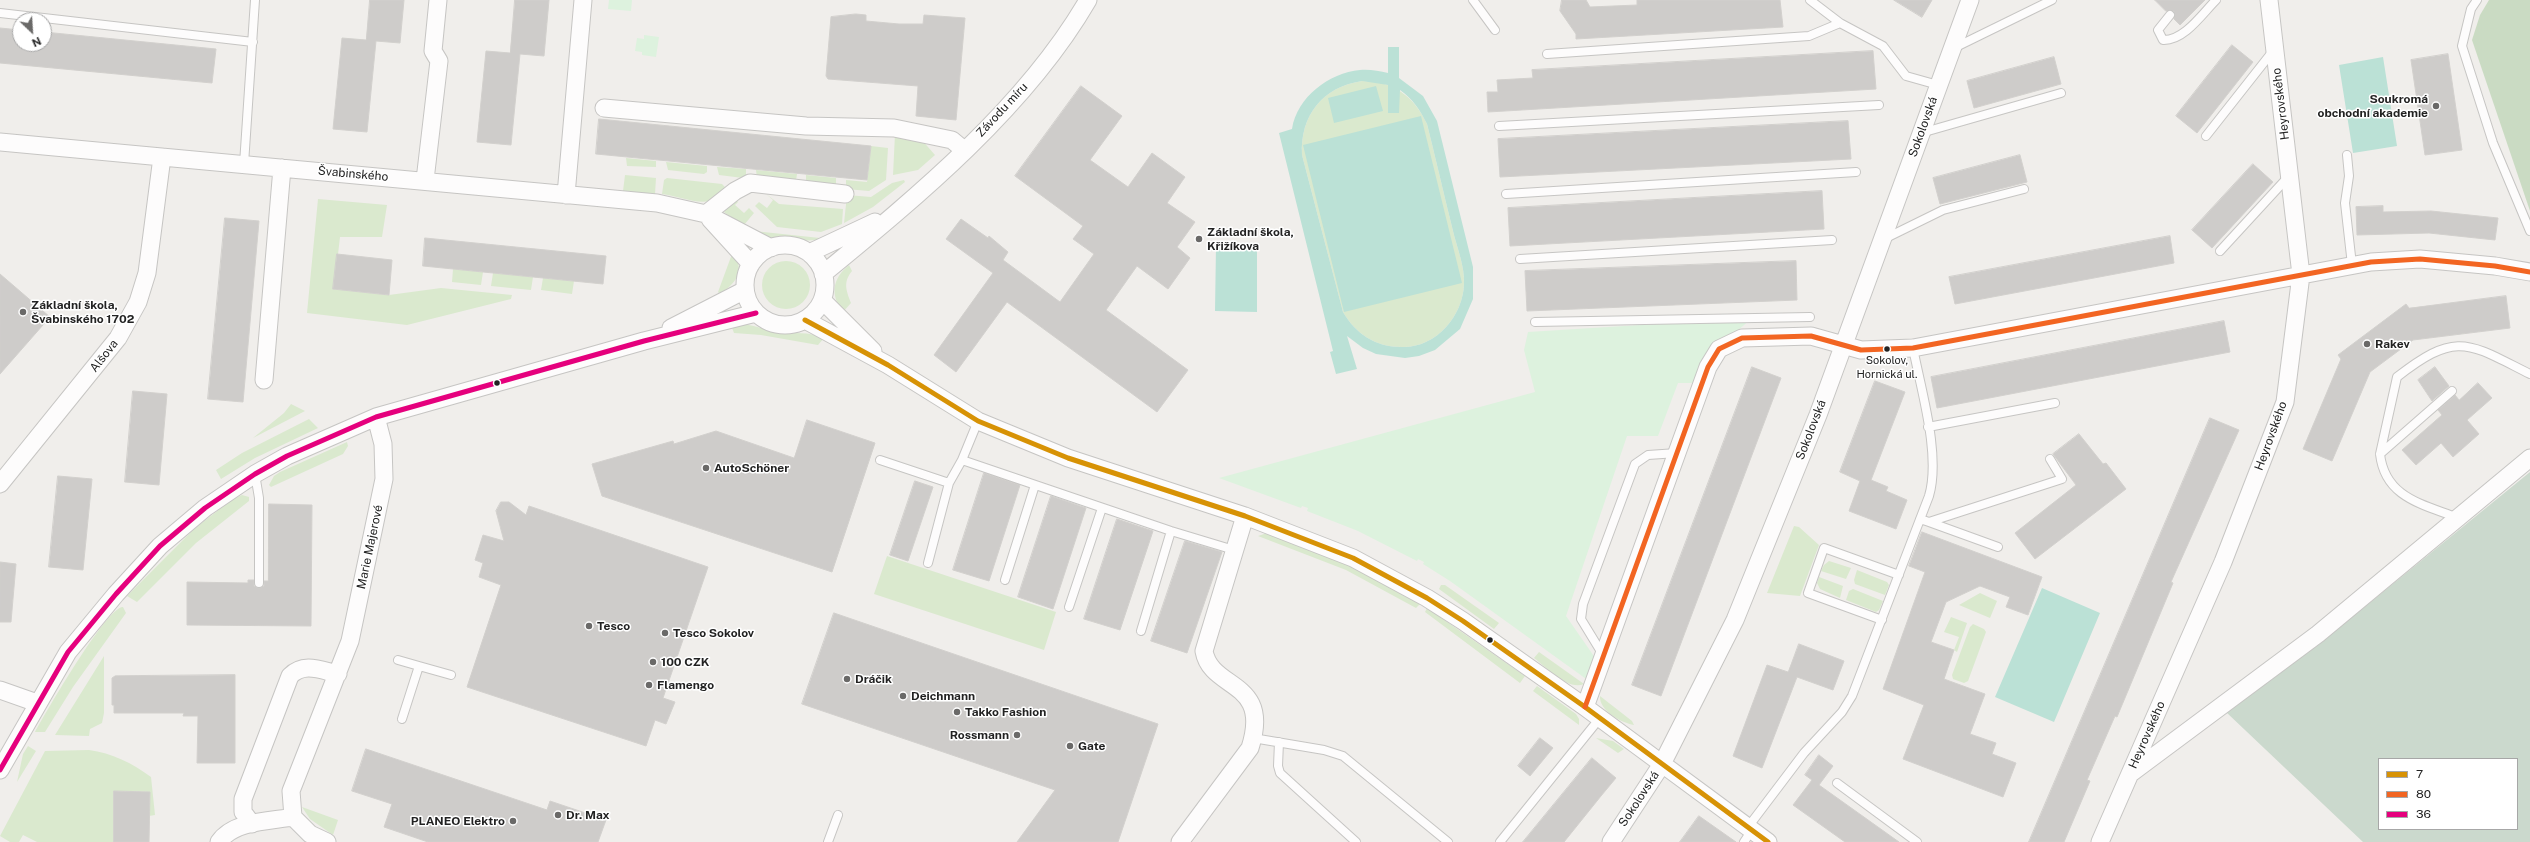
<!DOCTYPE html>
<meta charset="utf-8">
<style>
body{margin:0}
#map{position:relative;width:2530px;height:842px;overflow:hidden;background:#f0eeeb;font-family:"Public Sans",sans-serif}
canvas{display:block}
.legend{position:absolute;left:2378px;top:758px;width:140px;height:72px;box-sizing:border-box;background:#fff;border:1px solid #a7a7a7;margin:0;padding:5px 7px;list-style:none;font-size:12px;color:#222}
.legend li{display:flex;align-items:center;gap:8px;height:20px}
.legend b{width:20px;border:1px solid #a7a7a7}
.north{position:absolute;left:12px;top:12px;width:40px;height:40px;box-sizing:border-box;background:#fff;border:1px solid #a7a7a7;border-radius:50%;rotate:155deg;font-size:11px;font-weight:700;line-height:16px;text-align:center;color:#222}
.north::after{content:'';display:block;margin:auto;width:14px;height:18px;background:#6a6968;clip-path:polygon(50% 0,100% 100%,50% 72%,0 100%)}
</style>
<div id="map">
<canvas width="2530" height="842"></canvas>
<ul class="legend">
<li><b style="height:5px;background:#d79205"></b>7</li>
<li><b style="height:5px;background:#f26522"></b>80</li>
<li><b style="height:5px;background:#e5007d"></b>36</li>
</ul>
<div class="north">N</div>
</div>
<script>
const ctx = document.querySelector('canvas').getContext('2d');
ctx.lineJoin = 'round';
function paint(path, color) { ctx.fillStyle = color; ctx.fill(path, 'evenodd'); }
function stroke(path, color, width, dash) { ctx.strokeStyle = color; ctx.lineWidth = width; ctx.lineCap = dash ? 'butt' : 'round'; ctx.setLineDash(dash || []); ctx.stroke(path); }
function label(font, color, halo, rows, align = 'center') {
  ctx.font = font + ' "Public Sans",sans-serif'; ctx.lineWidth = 3; ctx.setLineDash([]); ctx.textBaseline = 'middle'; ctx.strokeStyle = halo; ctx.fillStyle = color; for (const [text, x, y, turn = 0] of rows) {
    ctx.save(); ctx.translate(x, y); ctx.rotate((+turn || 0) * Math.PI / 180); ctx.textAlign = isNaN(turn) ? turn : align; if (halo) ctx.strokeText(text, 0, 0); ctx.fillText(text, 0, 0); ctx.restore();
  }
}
paint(new Path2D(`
 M1362 81C1393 81 1414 96 1427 124 1436 160 1444 195 1453 231 1457 248 1465 267 1464 284 1463 316 1436 348 1402 347 1375 347 1356 334 1343 312L1302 155C1300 116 1322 87 1362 81Z
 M895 134 921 139 935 155 918 170 893 175Z
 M871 146 888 148 886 180 869 191 846 189V180L867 182Z
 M626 158 656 161V167L627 166Z
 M666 162 707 166V172L704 174 668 170Z
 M717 167 746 169V175L743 178 719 175Z
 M756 170 797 174 796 181 757 178Z
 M625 175 656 178 655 194 623 191Z
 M806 175 836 178V184L806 182Z
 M667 178 722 184 725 187C715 214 682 196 662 194L664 180Z
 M904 180 905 182 873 207 844 223 847 195 871 197 892 183Z
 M765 193 779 204 843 209 842 224 821 232 777 227 755 206 759 202 767 208 773 200Z
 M318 199 387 205 382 237H340L334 289 389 295 441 288 512 295 511 299 407 325 307 313Z
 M736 200 738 202 735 205 744 213 749 208 754 213 744 225 725 213 723 209Z
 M754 231 820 238 827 237C817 244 761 240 754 231Z
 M732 254C747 270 735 284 720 294L718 292Z
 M762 285a24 24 0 1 1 48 0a24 24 0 1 1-48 0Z
 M849 265 852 271C843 282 846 290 851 303L843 312C830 295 832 279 849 265Z
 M453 269 483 272 481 285 452 282Z
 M493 273 533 277 531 290 491 286Z
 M543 278 574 281 572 294 541 290Z
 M731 325C747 322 762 329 778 332 794 334 808 331 824 338L818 345 761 335 734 333Z
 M291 404 305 411 253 438 284 413Z
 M309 419 318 428 255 458 221 479 216 470 242 453Z
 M347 442 348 446 343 454 271 487 269 485 274 476 280 472Z
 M242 495 249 497V501L196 543 137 602 127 596 195 528 233 499Z
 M1794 526 1799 527 1819 545 1800 596 1767 593Z
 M1267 533 1335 557 1420 604 1416 608 1346 570 1258 536Z
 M887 556 1056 612 1044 650 874 594Z
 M1829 561 1851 568 1846 579 1821 571 1824 565Z
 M1857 570 1887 582 1889 585 1885 595 1855 584 1854 580Z
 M1819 577 1843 586 1840 598 1820 589 1817 583Z
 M1441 585H1445L1499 623 1494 629 1439 589Z
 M1853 589 1883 601 1879 610 1876 612 1846 600 1849 591Z
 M1980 593 1997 601 1990 618 1959 605Z
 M123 607 126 613 73 687 45 732H35C45 714 107 606 123 607Z
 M1427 608 1525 676 1520 683 1425 612Z
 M1951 617 1967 623 1957 652 1954 650 1959 637 1944 632Z
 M1973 624 1984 629 1986 632 1968 681 1964 683 1953 679 1952 675 1970 627Z
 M1539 652 1584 684C1568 691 1546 667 1534 658Z
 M104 656V713L102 723 90 729 89 736 55 735Z
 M1537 686 1576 714 1579 719V725L1533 691Z
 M1600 696 1632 721 1634 725C1622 723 1599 711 1600 696Z
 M1596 738 1613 741 1624 749 1618 753Z
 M28 746 36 751 17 782 23 754Z
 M89 750C112 753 132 763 151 777L155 815 149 816 150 792 114 791V842H37L23 835 19 842H10L0 836 45 751Z
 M302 807 338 820 333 835 310 819Z`), '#dae9ce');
paint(new Path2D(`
 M2489 0H2530V211L2472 40 2480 15Z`), '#cadbc3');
paint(new Path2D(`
 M2530 472V842H2363L2226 712 2318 645ZM2379 759H2517V829H2379Z`), '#cbd9cd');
paint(new Path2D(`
 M609 0H632L631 11 608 9Z
 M644 35 659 37 656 57 642 55V52L635 51 637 38 644 39Z
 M1752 318 1728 339 1697 383H1678L1658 436H1627L1566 616 1598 662 1589 681 1450 581 1423 564 1424 562 1418 559 1417 561 1358 531 1307 511 1308 508 1302 506 1301 508 1219 478 1535 392 1524 350 1528 332Z`), '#ddf2de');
paint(new Path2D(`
 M1388 47H1399V78L1423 96 1437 121 1473 267V299L1460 329 1435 350 1419 356 1405 358 1376 354 1363 348 1347 336 1357 369 1336 374 1330 352 1333 351 1279 133 1292 129C1297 97 1329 73 1360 70 1369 69 1379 71 1388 73ZM1362 81 1388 85V113H1399L1400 90C1413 99 1420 110 1427 124 1436 160 1444 195 1453 231 1457 248 1465 267 1464 284 1463 316 1436 348 1402 347 1375 347 1356 334 1343 312L1302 155C1300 116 1322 87 1362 81Z
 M2383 57 2397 146 2353 153 2339 65Z
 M1376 86 1383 111 1334 123 1328 98Z
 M1421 116 1462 283 1344 312 1303 145Z
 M1216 246 1257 247V312L1215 311Z
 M2042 588 2100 613 2054 722 1995 697Z`), '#bbe1d6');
const building = new Path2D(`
 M370 0H404L400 43 376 41 367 132 333 129 342 38 366 40Z
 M515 0H549L544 56 520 54 511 145 477 142 486 51 510 53Z
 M1562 0H1586L1590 7 1637 5V0H1780L1783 27 1576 39V34L1560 11Z
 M1894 0H1932L1922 17Z
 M2155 0H2205L2180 25 2174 19V11H2166Z
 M856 14 866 15V21L899 24H923L924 15 965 18 956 120 916 116 918 86 828 79 826 76 831 17Z
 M0 28 20 30V44H44V32L216 49 212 83 0 63Z
 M2232 45 2253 62 2197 133 2176 116Z
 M1873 51 1876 89 1488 112 1487 92H1498L1497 80 1533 78 1532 70Z
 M2448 54 2462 150 2425 155 2411 60Z
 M2054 57 2061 84 1974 108 1967 81Z
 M1081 86 1122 116 1090 160 1128 187 1152 153 1185 177 1167 203 1195 222 1177 247 1190 258 1168 289 1137 266 1106 310 1188 370 1157 412 1007 302 956 372 934 355 993 273 946 239 961 219 988 238 989 236 1008 252 1003 260 1060 302 1094 254 1073 239 1083 226 1015 176Z
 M599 119 871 146 867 180 596 154Z
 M1848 121 1851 159 1500 177 1498 139Z
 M2020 155 2027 182 1940 204 1933 178Z
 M2253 164 2273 182 2212 248 2192 230Z
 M1822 191 1824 229 1510 246 1508 208Z
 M2383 206V212L2431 211 2498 218 2495 240 2429 233 2357 235 2356 207Z
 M225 218 259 221 243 402 208 399Z
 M2170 236 2174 263 1955 304 1949 277Z
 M425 238 606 256 603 284 423 266Z
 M337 254 392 260 389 295 333 289Z
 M1796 261 1797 300 1527 311 1525 271Z
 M0 274 50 317 0 374Z
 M2506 296 2510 328 2413 340 2370 372 2332 461 2303 449 2341 359 2338 355 2406 304 2409 308Z
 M2224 321 2230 352 1937 408 1931 377Z
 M1752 367 1781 378 1661 696 1632 685Z
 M2435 367 2449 386 2432 401 2418 380Z
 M1875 381 1905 392 1871 480 1888 487 1886 491 1907 500 1896 529 1849 511 1860 481 1840 472Z
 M2478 383 2492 398 2467 420 2479 434 2453 457 2441 443 2416 465 2402 450 2442 415 2438 410 2455 395 2459 400Z
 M133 391 167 394 159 485 125 482Z
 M2210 418 2239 430 2171 582 2173 583 2117 717 2115 716 2087 780 2090 781 2064 842H2029Z
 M807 420 875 443 832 572 602 496 592 464 673 441 674 444 716 431 794 458Z
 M2079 434 2103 464 2106 463 2126 489 2035 559 2015 533 2076 485 2053 454Z
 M984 473 1020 485 989 581 953 570Z
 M58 476 92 479 83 570 49 567Z
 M915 481 933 487 908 561 890 555Z
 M1051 496 1086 508 1053 609 1018 597Z
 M501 502H509L526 515 529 506 708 567 663 698 675 702 666 724 655 720 646 746 467 687 501 585 479 577 483 563 475 560 483 535 504 541 496 511Z
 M269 504 312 505 311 626 187 625V582L248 583V580H254V586L259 588 264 586V581H268Z
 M1117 519 1153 531 1120 630 1084 619Z
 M1922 532 2042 577 2028 615 2006 607 2010 597 1980 586 1946 602 1931 642 1954 650 1944 679 1985 694 1970 734 1996 743 1992 754 2016 763 2003 797 1903 759 1924 705 1883 689 1925 572 1909 566Z
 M1185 541 1222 552 1187 653 1151 641Z
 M0 562 16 564 11 622H0Z
 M834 613 1158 724 1118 842H1017L1055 790 802 704Z
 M1799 644 1844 661 1833 690 1797 677 1762 768 1733 756 1767 665 1788 672Z
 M235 675V763H197L198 716H183L184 713H114V705H112V678L115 676Z
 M1540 738 1553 748 1530 776 1518 766Z
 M366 749 547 810 550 801 606 820 598 842H428L384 827 392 804 352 791Z
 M1819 755 1833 766 1819 785 1899 842H1845L1793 805 1812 780 1805 775Z
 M1592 758 1616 778 1601 796 1564 842H1523Z
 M114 791 150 792 149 842H114Z
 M1699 816 1736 842H1680Z`);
paint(building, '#ceccca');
stroke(building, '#d2d0cd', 1);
const service = new Path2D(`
 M1473 0 1495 30
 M1810 0 1840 23 1883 46 1906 76 1938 85
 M2477 0 2471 9 2462 46 2493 143 2530 231
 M0 13 253 42
 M2170 15 2158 30 2163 40C2184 41 2202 14 2216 0
 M1954 48 2052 0
 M1547 54 1809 36 1840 23
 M1499 126 1879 105
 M1921 133 2061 93
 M2206 136 2273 51
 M2347 155 2349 176 2345 203 2352 265
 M244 164 255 0
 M1506 194 1856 172
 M1884 239 1943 210 2024 189
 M2220 251 2289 176
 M1520 259 1832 240
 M1535 322 1810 317
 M1928 427 2055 403
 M2380 454 2452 391
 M880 460 949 483 962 460 1171 531 1234 550
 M962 460 978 421
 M255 474 259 498V583
 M2458 518C2423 504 2385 498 2380 454L2397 377C2457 330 2468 343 2530 374
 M1920 519 1929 522 2062 479 2050 459
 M1929 522 1998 547
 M928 563 949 483
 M1005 580 1035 485
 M1069 607 1102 508
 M1882 620 1808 593 1824 548 1899 575
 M1141 631 1171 531
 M1603 655 1581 619 1583 604 1635 464 1648 455 1677 453
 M398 660 419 666 402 719
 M419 666 451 675
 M1253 738 1324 750 1343 756 1448 842
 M1279 742 1278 766 1280 773 1356 842
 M1837 783 1917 842
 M1748 827 1804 753 1842 712 1852 696 1929 496C1941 455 1921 390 1913 348
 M828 842 838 815
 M1500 842 1600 718
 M1744 842 1752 830`);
const minor = new Path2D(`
 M604 108 806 126 894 128 952 140 964 150
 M0 142 657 203 706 214 771 248
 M425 180 439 61 433 51 438 0
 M566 195 583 0
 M706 214 735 191 750 183 845 194
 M710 219 751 264
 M745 285a40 40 0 1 1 80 0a40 40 0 1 1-80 0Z
 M809 253 875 222
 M823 274C918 196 1026 107 1088 0
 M822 300 873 351
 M805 320 888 365 978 421 1068 458 1245 516 1353 558 1427 598 1463 621 1585 707 1768 842
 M671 328 745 290
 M264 380 282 168
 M0 484 118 338 138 302 147 273 162 157
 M0 690 37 703
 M1585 707 1708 367 1719 349 1742 338 1811 336 1861 350 1913 348 2371 262 2420 259 2495 266 2530 272
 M0 770 68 652 116 594 160 546 205 508 255 474 287 456 376 417 644 341 756 313
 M2130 774 2318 634 2530 458
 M252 824 243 812V799L290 676C304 662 320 670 338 674
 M219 842C233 821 270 821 293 817
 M327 842 310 834 293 817 291 791 350 641 384 479 383 444 376 417
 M1180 842 1250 748C1272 679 1211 691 1204 651L1245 516
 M1611 842 1662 764 1735 620 1818 415 1970 0
 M2100 842 2223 562 2285 402 2301 275 2269 0`);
stroke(service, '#c6c5c3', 10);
stroke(minor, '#c6c5c3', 19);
stroke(service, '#fdfcfc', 8);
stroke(minor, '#fdfcfc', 17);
stroke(new Path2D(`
 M805 320 888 365 978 421 1068 458 1245 516 1353 558 1427 598 1463 621 1585 707 1768 842`), '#d79205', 5);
stroke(new Path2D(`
 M1585 707 1708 367 1719 349 1742 338 1811 336 1861 350 1913 348 2371 262 2420 259 2495 266 2530 272`), '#f26522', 5);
stroke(new Path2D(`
 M0 770 68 652 116 594 160 546 205 508 255 474 287 456 376 417 644 341 756 313`), '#e5007d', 5);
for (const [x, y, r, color] of [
 [2436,106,4,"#6a6968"],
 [1199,239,4,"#6a6968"],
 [23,312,4,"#6a6968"],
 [2367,344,4,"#6a6968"],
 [1887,349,3.5,"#222"],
 [497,383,3.5,"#222"],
 [706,468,4,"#6a6968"],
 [589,626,4,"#6a6968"],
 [665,633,4,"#6a6968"],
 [1490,640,3.5,"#222"],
 [653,662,4,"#6a6968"],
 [847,679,4,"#6a6968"],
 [649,685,4,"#6a6968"],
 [903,696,4,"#6a6968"],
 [957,712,4,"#6a6968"],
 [1017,735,4,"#6a6968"],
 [1070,746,4,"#6a6968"],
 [558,815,4,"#6a6968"],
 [513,821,4,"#6a6968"]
]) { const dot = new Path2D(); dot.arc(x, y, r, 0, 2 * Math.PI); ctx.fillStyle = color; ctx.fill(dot); stroke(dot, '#fff', 1.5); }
label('11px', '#222', '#fff', [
 ["Sokolov,",1887,361],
 ["Hornická ul.",1887,375]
]);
label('bold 12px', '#222', '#fff', [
 ["Soukromá",2428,99,"right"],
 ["obchodní akademie",2428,113,"right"],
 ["Základní škola,",1207,232],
 ["Křižíkova",1207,246],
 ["Základní škola,",31,305],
 ["Švabinského 1702",31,319],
 ["Rakev",2375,344],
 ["AutoSchöner",714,468],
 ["Tesco",597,626],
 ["Tesco Sokolov",673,633],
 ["100 CZK",661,662],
 ["Dráčik",855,679],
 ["Flamengo",657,685],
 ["Deichmann",911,696],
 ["Takko Fashion",965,712],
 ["Rossmann",1009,735,"right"],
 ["Gate",1078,746],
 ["Dr. Max",566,815],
 ["PLANEO Elektro",505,821,"right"]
], 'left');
label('12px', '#222', '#fff', [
 ["Heyrovského",2281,104,-97],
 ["Závodu míru",1002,110,-47],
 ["Sokolovská",1923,127,-70],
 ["Švabinského",353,174,5],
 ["Alšova",104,356,-52],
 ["Sokolovská",1811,430,-69],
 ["Heyrovského",2271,436,-70],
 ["Marie Majerové",370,547,-78],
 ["Heyrovského",2147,735,-66],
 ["Sokolovská",1639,799,-57]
]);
</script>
